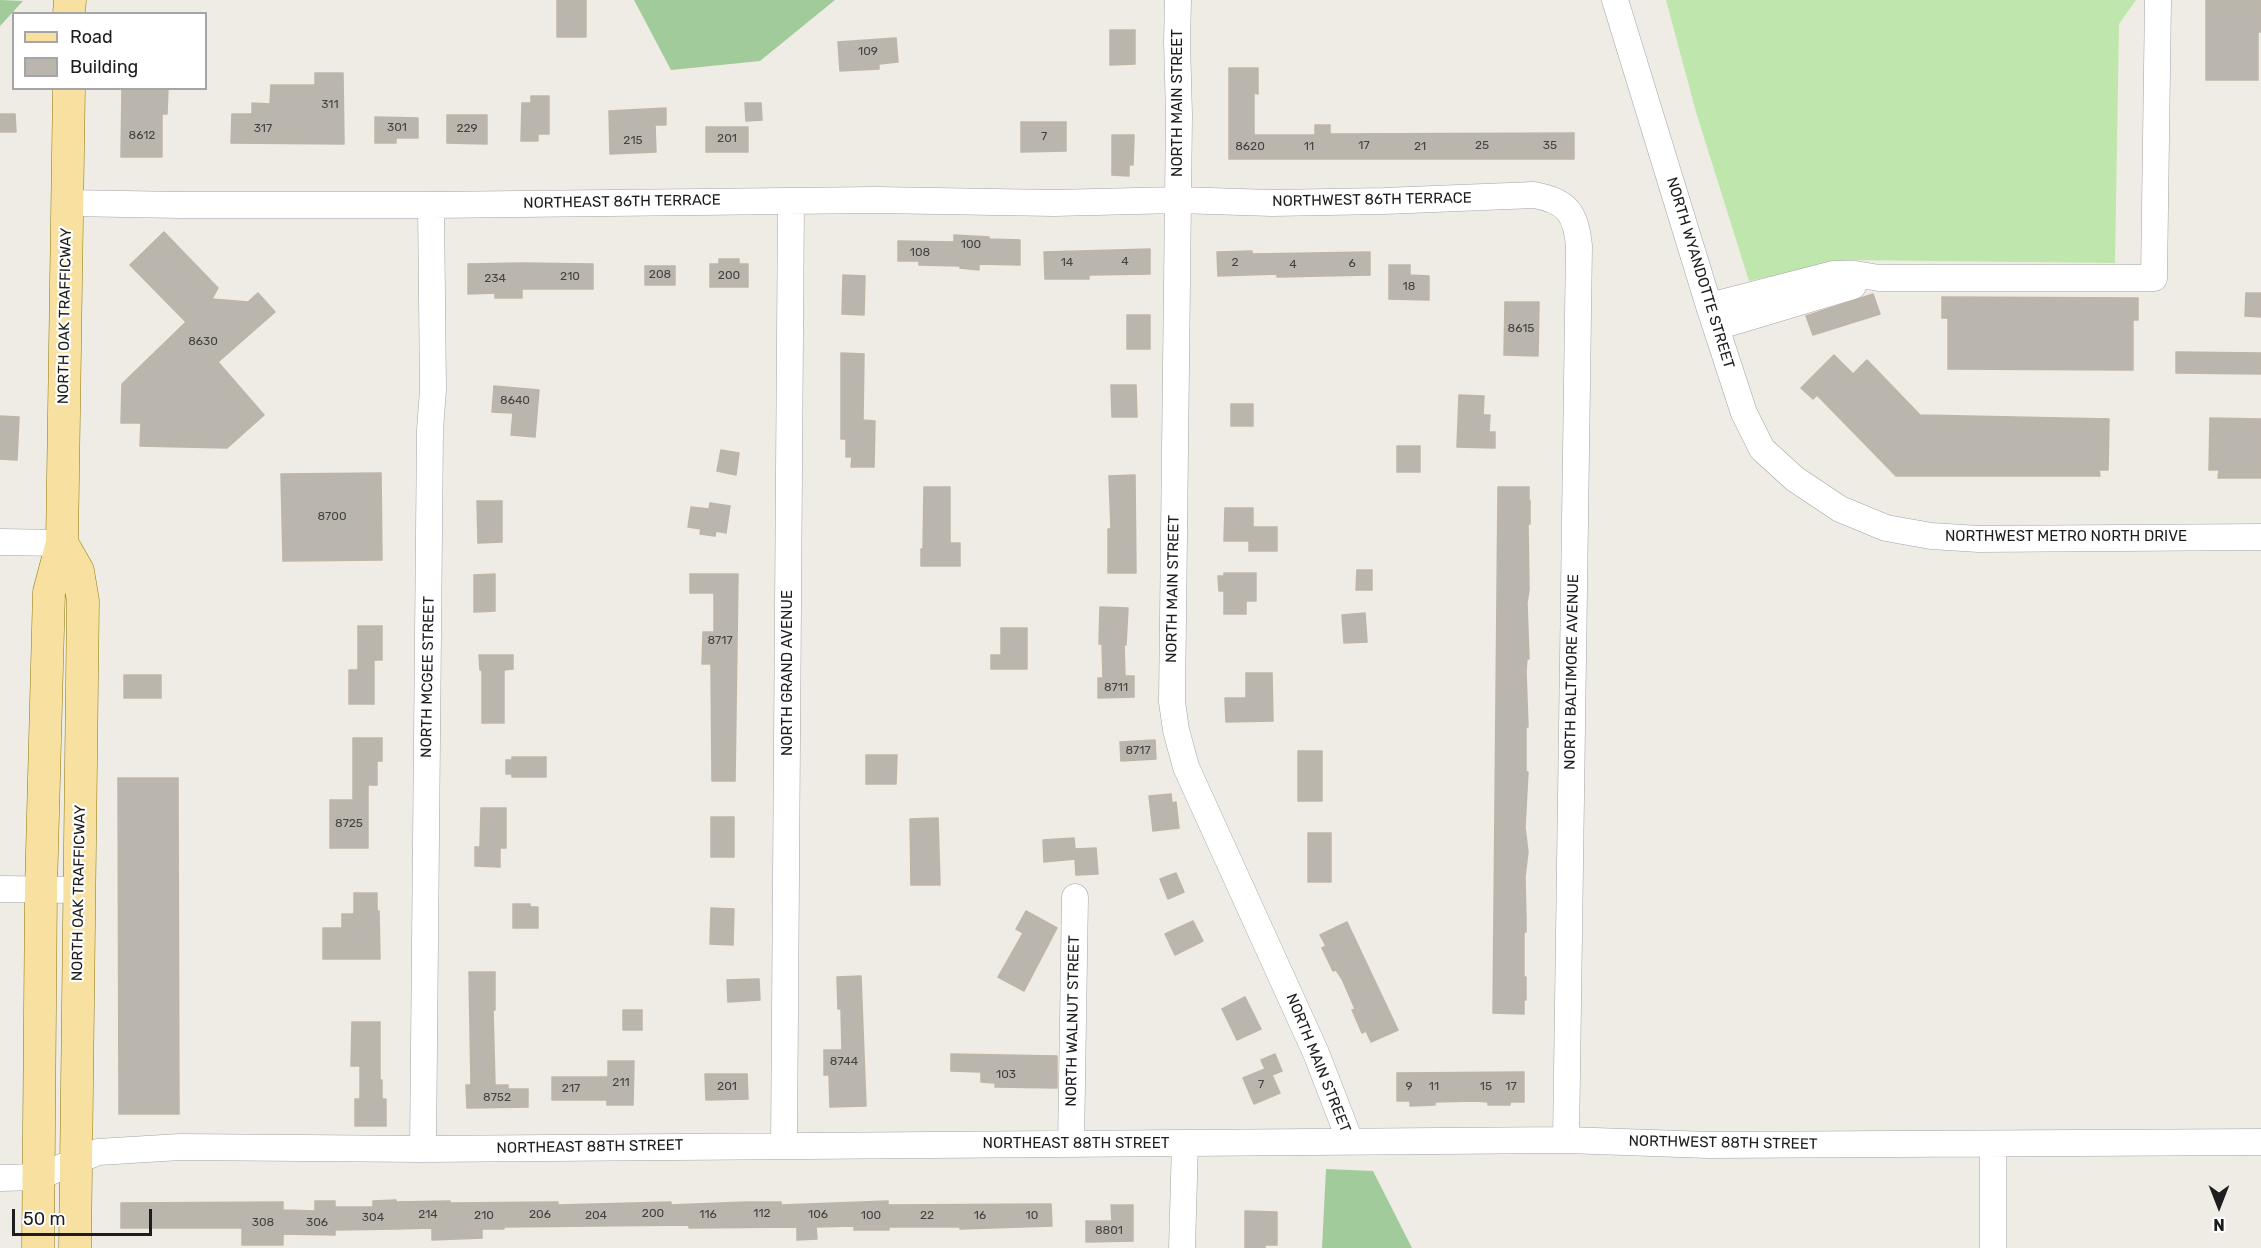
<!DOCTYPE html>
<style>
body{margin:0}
#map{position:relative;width:2261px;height:1248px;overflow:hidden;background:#eeece4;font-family:Rubik,sans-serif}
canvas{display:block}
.legend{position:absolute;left:12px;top:12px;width:195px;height:78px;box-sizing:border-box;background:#fff;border:2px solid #a5a5a5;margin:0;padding:8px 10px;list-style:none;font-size:18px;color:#1d1d1d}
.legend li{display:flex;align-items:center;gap:12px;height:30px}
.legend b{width:30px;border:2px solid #a5a5a5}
.north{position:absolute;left:2189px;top:1176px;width:60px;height:60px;-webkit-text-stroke:4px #fff;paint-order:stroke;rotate:180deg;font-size:16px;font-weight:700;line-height:24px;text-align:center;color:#1d1d1d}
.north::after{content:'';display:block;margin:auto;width:21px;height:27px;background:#1d1d1d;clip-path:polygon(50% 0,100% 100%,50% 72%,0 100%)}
.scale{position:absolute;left:12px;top:1209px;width:140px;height:27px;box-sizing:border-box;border:3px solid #1d1d1d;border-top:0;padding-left:8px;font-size:18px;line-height:21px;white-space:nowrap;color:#1d1d1d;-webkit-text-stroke:4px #fff;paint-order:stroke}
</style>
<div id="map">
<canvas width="2261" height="1248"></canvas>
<ul class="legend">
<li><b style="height:8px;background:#f7e0a0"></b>Road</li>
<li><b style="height:16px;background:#bab5ad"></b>Building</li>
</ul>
<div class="north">N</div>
<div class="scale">50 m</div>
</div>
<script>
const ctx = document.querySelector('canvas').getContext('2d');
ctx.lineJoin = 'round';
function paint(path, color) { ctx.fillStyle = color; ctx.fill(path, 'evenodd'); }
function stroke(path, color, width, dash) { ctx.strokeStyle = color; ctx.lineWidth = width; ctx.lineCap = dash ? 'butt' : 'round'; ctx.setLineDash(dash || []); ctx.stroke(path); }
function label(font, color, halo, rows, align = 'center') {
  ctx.font = font + ' Rubik,sans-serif'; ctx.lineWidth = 4.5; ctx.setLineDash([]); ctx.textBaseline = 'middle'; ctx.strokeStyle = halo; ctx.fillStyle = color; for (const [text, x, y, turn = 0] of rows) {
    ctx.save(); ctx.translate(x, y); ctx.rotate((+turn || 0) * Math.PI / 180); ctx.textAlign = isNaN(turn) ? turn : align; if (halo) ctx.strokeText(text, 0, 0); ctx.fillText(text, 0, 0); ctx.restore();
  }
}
paint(new Path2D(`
 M1666 0H2136L2119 24 2115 263 1846 260 1749 281 1696 112Z`), '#bfe6ac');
paint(new Path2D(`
 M0 0 23 1 0 26Z
 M634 0H835L760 61 671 70Z
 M1326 1169 1373 1171 1412 1248H1322Z`), '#a1cb9a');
const building = new Path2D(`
 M557 0H586V37H557Z
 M2206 0H2261V32H2258V80H2206Z
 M1110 30H1135V64L1110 65Z
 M896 38 898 62 879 64V69L840 71 838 42Z
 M1229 68H1258V94L1254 93V135H1315V125H1330V134L1574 133V159H1229Z
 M315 73H343L344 144 231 143 232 114H252V103L270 104 271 85H315Z
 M122 88H168L167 114H162V157H121Z
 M531 96H549V134H538V141H521L522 103H531Z
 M745 103H761L762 120 746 121Z
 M666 108V125H655L656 152 610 154 609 111Z
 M0 114H15L16 132H0Z
 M447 115H487V144L447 143Z
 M375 117 418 118V138H396V143H375Z
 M1021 122H1066V151L1021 152Z
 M706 127H748V152H706Z
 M1112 135H1134L1133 165H1129V176L1112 175Z
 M164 232 218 288 212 299 248 302 258 293 275 312 218 362 264 415 227 448 140 446 141 423H121L122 384 186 322 130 265Z
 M954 235 989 237V239L1020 240V265L979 264V270L960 268V266L919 265V261H898V241L954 242Z
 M1150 249V274L1089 275V279H1045L1044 252Z
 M1252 251V254L1370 252V275L1277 277V274L1218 276 1217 252Z
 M719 259H739V264H748V287H710V264H719Z
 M522 263 593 264V289H522V298H495V293L468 294V264Z
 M1389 265H1410V275L1429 276V300L1389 299Z
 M645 266H675V285H645Z
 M843 275 865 276 864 315 842 314Z
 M2246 293H2261V317L2245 316Z
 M1873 294 1880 314 1813 335 1806 316Z
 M1942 297 2138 298V320H2133V370L1948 369V318H1942Z
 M1505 302H1539L1538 356 1504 355Z
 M1127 315H1150V349H1127Z
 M2176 352 2261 353V374L2176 373Z
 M841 353 864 354 863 420 875 421 874 467H851L852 457H846V439H841Z
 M1834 355 1853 374 1867 360 1920 415 2109 419 2108 470H2099L2100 476H1896L1817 395 1813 399 1801 388Z
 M1111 385H1136L1137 417H1112Z
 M494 386 539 390 535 437 511 435 513 413 492 412Z
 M1459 395 1484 396 1483 415H1490L1489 432H1495V448L1457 447Z
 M1231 404H1253V426H1231Z
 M0 416 19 417 17 460 0 459Z
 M2210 418 2261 419V478H2218L2219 470H2209Z
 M1397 446H1420V472H1397Z
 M721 450 739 453 736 475 717 471Z
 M381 473 382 560 283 561 281 474Z
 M1135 475 1136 573H1108V529H1111L1109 476Z
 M924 487H950V543H960V566H921V549H923Z
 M1498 487H1529V501H1530V524H1528L1529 590 1527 603 1529 659H1527L1526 671 1528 727H1526V772H1528L1525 827 1528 852 1525 877 1526 921V932H1524V977H1526V1000H1524V1014L1493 1013Z
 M477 501H502V542L478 543Z
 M710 503 730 506 726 533 716 531 715 536 700 534 701 529 688 527 691 507 709 509Z
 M1225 508H1253V527H1277V551H1249V541H1224Z
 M1357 570H1372V590H1356Z
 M1224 573H1256V601H1246V614H1224V591H1219L1218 576H1224Z
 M495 574V611L474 612V575Z
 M690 574H738L735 781H712L711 664H702L703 632H714V593H690Z
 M1100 607 1128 608 1126 645H1124L1125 676H1134V697L1098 698V678H1103L1102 644H1099Z
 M1365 613 1367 642 1344 643 1342 615Z
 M358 626H382V660H374V704H349V670H358Z
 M1001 628H1027V669H991V655H1001Z
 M479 655H513V669L504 670V723H482V670H480Z
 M1246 673H1272L1273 721 1226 722 1225 698H1246Z
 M124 675H161V698H124Z
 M353 738H382V761H377V785H368V848H330V800H353Z
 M1155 740 1156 759 1121 761 1120 742Z
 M1298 751H1322V801H1298Z
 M866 755H897L896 784H866Z
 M512 757H546V777H512V774H506V760H512Z
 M118 778H178L179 1114H119Z
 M1171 794 1172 803 1176 802 1179 828 1153 831 1149 796Z
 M481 808H506V848H500V867L475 866V847H480Z
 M711 817H734V857H711Z
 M938 818 940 885H911L910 819Z
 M1308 833H1331V882H1308Z
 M1074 838 1075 849 1096 848 1098 874 1076 875 1075 859 1044 862 1043 840Z
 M1176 873 1184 892 1168 899 1160 879Z
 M354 893H377V911H379L380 959H323V928H342V914H354Z
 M513 904H530V907H538V928H513Z
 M711 908 734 909 733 945 710 944Z
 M1026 911 1057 928 1024 991 998 977 1023 933 1016 929Z
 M1193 921 1203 941 1175 955 1165 934Z
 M1347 922 1398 1030 1371 1042 1366 1031 1362 1033 1352 1010 1355 1009 1342 979 1336 970 1333 971 1322 948 1326 946 1320 935Z
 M469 972H495V1010H493L495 1085H508V1089H528V1107L467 1108 466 1085H471Z
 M861 976 866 1106 830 1107 829 1075H824V1050H842L841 1009H838L837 977Z
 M759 979 760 1000 728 1002 727 980Z
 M1245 997 1261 1029 1237 1040 1222 1009Z
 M623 1010H642V1030H623Z
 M352 1022H380V1080H382V1099H386V1126H355V1099H360V1066H351Z
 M951 1054 1057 1056V1088L995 1087V1083L981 1082V1072L951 1071Z
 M1275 1054 1282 1071 1272 1075 1280 1093 1254 1104 1243 1078 1265 1069 1261 1060Z
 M608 1061H634L633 1105H607V1100H552V1077H608Z
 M1524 1072V1102H1510V1105H1488V1102L1474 1101 1435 1102V1105L1410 1106V1101H1397V1073Z
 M705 1074H747L748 1099 706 1100Z
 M396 1200V1202L450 1201V1203L558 1202V1205L671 1202V1205L746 1202H781V1205L888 1201V1205L1051 1204 1052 1226 960 1229V1227H889V1230H854V1226L816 1227 817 1239 797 1240V1227L689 1228V1225L504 1227V1229H482V1238L432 1240V1228L397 1229 335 1230V1235L283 1234V1245H242V1228H121V1203L283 1202V1210L315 1211V1201H335V1207H373V1201Z
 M1111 1205H1133V1241L1086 1242V1221H1112Z
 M1245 1211 1277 1212V1245H1265V1248H1245Z`);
paint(building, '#bab5ad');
stroke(building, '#bfb5a7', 1.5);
const minor = new Path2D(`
 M1178 0 1177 42 1179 115 1172 702 1176 730 1186 767 1316 1053 1350 1141
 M1615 0 1709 306 1744 413 1762 449 1795 479 1840 509 1886 528 1931 536 1979 539 2261 537
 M67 203 181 205H431L876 200 1054 203 1178 200 1272 203 1384 201 1534 195C1568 201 1576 214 1579 246L1566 1140
 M1709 306 1833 274H1855L1879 278H2154L2158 0
 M1716 327 1853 286
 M0 542 62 543
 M0 889 78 890
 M1071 1144 1075 897
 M1993 1144V1248
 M784 1145 791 201
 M423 1149 430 430 433 390 431 205
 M0 1178 38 1177 98 1152 180 1147 423 1149 1566 1140 1709 1145 2261 1142
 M1182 1248 1185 1144`);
const major = new Path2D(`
 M69 14 70 0
 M62 543 78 571 83 601 75 1248
 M38 1248 41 889 49 592 62 543 69 88`);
stroke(minor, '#a4a4a4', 27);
stroke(major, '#8f7908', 33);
stroke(minor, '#fff', 26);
stroke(major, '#f7e0a0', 32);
label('12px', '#444341', null, [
 ["109",868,52],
 ["311",330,105],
 ["301",397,128],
 ["317",263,129],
 ["229",467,129],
 ["8612",142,136],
 ["7",1044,137],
 ["201",727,139],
 ["215",633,141],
 ["17",1364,146],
 ["25",1482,146],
 ["35",1550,146],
 ["8620",1250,147],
 ["11",1309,147],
 ["21",1420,147],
 ["100",971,245],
 ["108",920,253],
 ["4",1125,262],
 ["14",1067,263],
 ["2",1235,263],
 ["6",1352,264],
 ["4",1293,265],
 ["208",660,275],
 ["200",729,276],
 ["210",570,277],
 ["234",495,279],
 ["18",1409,287],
 ["8615",1521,329],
 ["8630",203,342],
 ["8640",515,401],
 ["8700",332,517],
 ["8717",720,641],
 ["8711",1116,688],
 ["8717",1138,751],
 ["8725",349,824],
 ["8744",844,1062],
 ["103",1006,1075],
 ["211",621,1083],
 ["7",1261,1085],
 ["201",727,1087],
 ["9",1409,1087],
 ["11",1434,1087],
 ["15",1486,1087],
 ["17",1511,1087],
 ["217",571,1089],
 ["8752",497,1098],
 ["200",653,1214],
 ["112",762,1214],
 ["214",428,1215],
 ["206",540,1215],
 ["116",708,1215],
 ["106",818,1215],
 ["210",484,1216],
 ["204",596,1216],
 ["100",871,1216],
 ["22",927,1216],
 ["16",980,1216],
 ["10",1032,1216],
 ["304",373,1218],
 ["308",263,1223],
 ["306",317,1223],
 ["8801",1109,1231]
]);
label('15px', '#1d1d1d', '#fff', [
 ["NORTH MAIN STREET",1178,103,-90],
 ["NORTHWEST 86TH TERRACE",1372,200,-1],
 ["NORTHEAST 86TH TERRACE",622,202,-1],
 ["NORTH WYANDOTTE STREET",1700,273,73],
 ["NORTH OAK TRAFFICWAY",65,316,-89],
 ["NORTHWEST METRO NORTH DRIVE",2066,537],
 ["NORTH MAIN STREET",1173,589,-89],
 ["NORTH BALTIMORE AVENUE",1572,672,-89],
 ["NORTH GRAND AVENUE",788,673,-90],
 ["NORTH MCGEE STREET",428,677,-89],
 ["NORTH OAK TRAFFICWAY",79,893,-89],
 ["NORTH WALNUT STREET",1073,1021,-89],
 ["NORTH MAIN STREET",1318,1063,68],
 ["NORTHWEST 88TH STREET",1723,1143,1],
 ["NORTHEAST 88TH STREET",1076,1144],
 ["NORTHEAST 88TH STREET",590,1147,-1]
]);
</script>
